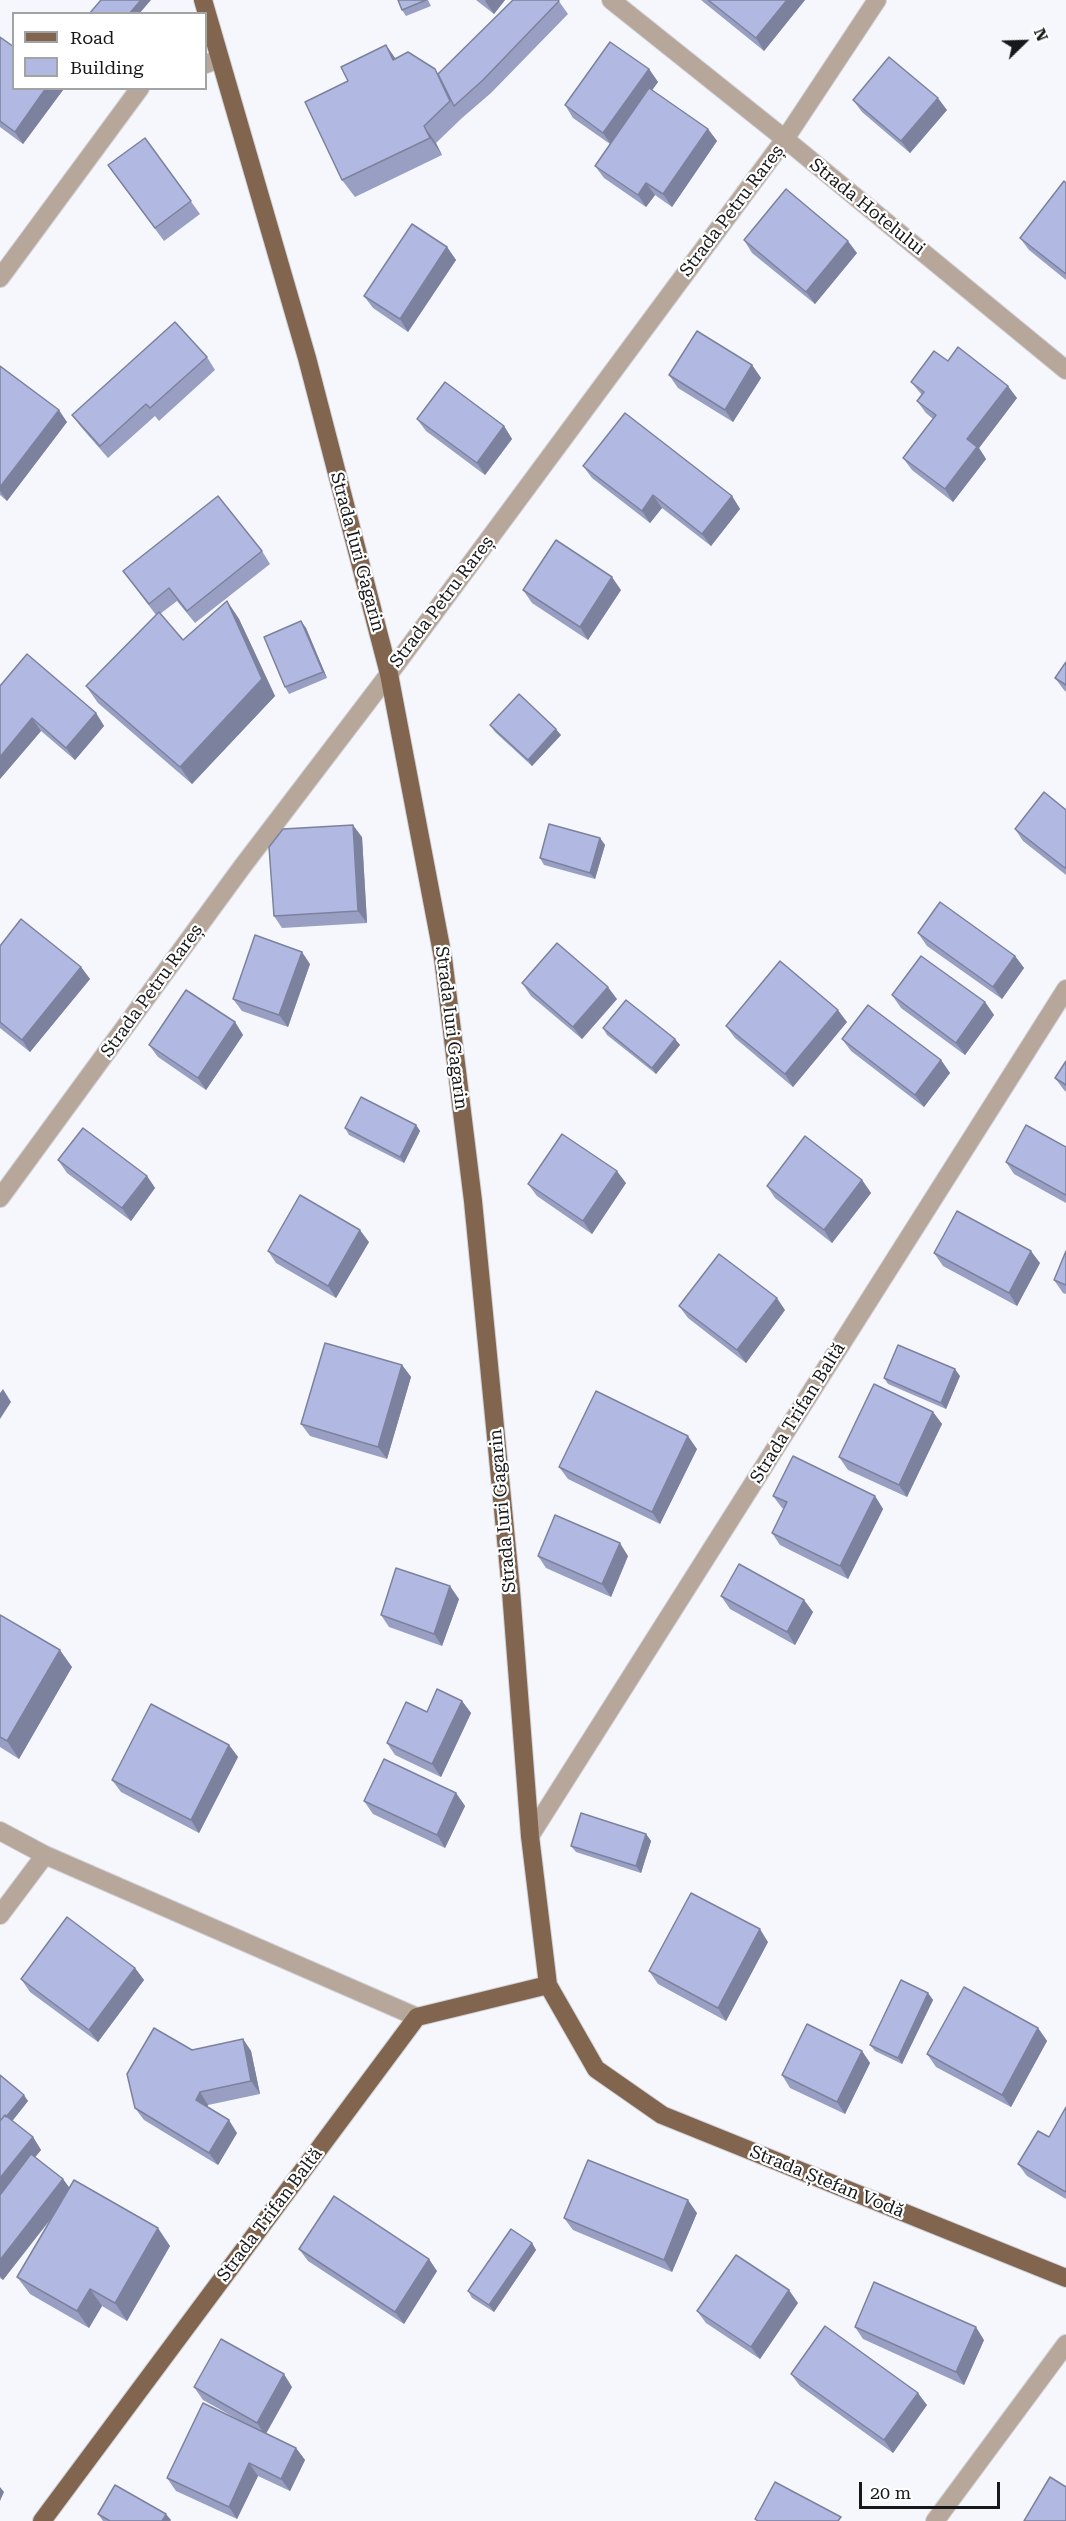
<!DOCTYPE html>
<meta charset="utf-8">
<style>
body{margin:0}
#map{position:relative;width:1066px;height:2521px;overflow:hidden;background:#f5f7fd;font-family:"Roboto Serif",serif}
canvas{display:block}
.legend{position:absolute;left:12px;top:12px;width:195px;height:78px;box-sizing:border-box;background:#fff;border:2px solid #a2a3a3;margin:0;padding:8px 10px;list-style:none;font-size:18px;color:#17181a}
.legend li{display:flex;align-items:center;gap:12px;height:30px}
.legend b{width:30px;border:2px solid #a2a3a3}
.north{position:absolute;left:994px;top:12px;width:60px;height:60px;-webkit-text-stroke:4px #fff;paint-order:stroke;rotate:67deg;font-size:16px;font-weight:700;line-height:24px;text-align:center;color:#17181a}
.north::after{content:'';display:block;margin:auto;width:21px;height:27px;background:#17181a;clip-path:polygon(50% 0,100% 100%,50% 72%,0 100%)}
.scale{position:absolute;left:859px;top:2482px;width:141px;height:27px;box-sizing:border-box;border:3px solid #17181a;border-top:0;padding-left:8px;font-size:18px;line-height:21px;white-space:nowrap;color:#17181a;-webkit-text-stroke:4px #fff;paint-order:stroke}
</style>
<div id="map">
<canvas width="1066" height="2521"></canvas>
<ul class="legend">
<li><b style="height:8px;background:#81654e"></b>Road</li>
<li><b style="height:16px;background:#b1b9e2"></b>Building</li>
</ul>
<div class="north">N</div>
<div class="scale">20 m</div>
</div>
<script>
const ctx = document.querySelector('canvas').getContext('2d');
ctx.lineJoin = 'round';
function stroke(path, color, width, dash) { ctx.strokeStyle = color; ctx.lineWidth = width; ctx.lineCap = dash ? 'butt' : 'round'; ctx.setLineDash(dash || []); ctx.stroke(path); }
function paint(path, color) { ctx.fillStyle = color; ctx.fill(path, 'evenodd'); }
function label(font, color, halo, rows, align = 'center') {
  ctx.font = font + ' "Roboto Serif",serif'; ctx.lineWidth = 4.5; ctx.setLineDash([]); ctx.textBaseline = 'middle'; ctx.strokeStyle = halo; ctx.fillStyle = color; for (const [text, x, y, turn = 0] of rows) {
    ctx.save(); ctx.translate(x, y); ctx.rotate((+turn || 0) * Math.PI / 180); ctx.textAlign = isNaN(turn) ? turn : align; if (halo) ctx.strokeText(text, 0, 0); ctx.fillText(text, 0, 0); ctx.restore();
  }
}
const minor = new Path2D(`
 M611 0 785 139 1066 370
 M206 64 219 59
 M0 278 140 88
 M0 1198 242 867 389 674 785 139 877 0
 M0 1831 45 1855 417 2017
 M530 1836 1066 989
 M0 1915 45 1855
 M935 2521 1066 2344`);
const major = new Path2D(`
 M203 0 307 358 389 674 443 958 473 1201 511 1591 530 1836 548 1985 596 2069 662 2115 1066 2278
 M42 2521 417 2017 548 1985`);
stroke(minor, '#d1d3d9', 20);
stroke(major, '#d1d3d9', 20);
stroke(minor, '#b7a79a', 18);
stroke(major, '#81654e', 18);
paint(new Path2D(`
 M398 0H428L431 6 406 16 402 10Z
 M476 0H505L494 14Z
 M558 0 568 14 491 93 462 118 436 143 442 155 355 197 342 180 348 81 386 45 395 59 438 74Z
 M701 0H805L764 51Z
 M0 37 63 90 23 144 0 127Z
 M649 69 658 82 652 90 708 129 717 141 672 207 655 195 646 207 604 178 595 166 610 144 573 118 565 105Z
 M853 100 947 110 910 153 862 112Z
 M145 138 200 214 164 241 108 165Z
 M1066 183V280L1029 250 1020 238Z
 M744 240 857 253 815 304 752 253Z
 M447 247 456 260 408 332 373 308 364 296Z
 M207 357 215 370 159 421 155 416 108 458 81 427 72 415Z
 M948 361 1017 398 979 448 986 459 953 502 912 470 903 458 933 419 926 413 917 401 922 395 911 382Z
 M752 365 761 378 733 422 678 388 669 375Z
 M0 366 67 422 7 501 0 495Z
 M417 419 504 426 512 439 485 475 426 431Z
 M583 466 732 496 740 509 711 546 662 508 650 523 592 478Z
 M262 551 270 564 195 623 177 601 160 614 183 640 227 601 239 619 275 696 192 784 98 703 86 686 156 615 123 571Z
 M523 590H621L588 640 532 603Z
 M301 621 306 628 327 678 289 694 285 687Z
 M1066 662V692L1064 690 1055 678Z
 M0 686 96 713 104 726 75 760 41 731 0 779Z
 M490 725 561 735 532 766 495 732Z
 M1066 810V875L1023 841 1015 829Z
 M362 837 367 923 282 928 274 916Z
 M600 838 605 845 595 879 544 865 540 858Z
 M918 933 1015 956 1024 968 1002 999 927 946Z
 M0 946 81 967 90 979 30 1052 0 1028Z
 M310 964 288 1027 242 1011 233 999Z
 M522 983 617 999 582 1039 531 996Z
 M892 995 985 1002 994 1015 965 1055 901 1008Z
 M235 1022 243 1035 206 1090 158 1057 149 1045Z
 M847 1022 793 1087 735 1038 726 1026Z
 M603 1028 675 1039 680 1045 656 1074 607 1035Z
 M842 1039 941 1060 950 1073 924 1107 851 1051Z
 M1066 1061V1092L1064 1090 1055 1078Z
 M416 1125 420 1131 404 1163 349 1135 345 1128Z
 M1066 1147V1203L1014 1174 1006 1162Z
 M58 1160 147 1176 155 1188 131 1221 67 1173Z
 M862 1180 871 1193 832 1243 775 1198 767 1186Z
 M626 1183 592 1234 537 1196 528 1184Z
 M369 1242 336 1298 276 1263 268 1251Z
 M1066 1251V1294L1063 1293 1054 1280Z
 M934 1253 1040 1263 1017 1306 943 1266Z
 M679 1306 785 1310 746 1363 688 1318Z
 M402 1365 411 1377 387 1459 310 1436 301 1424Z
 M960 1376 946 1409 888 1384 884 1378Z
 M933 1412 942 1424 907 1497 848 1470 839 1457Z
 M697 1449 660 1524 568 1479 559 1467Z
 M773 1496H875L883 1509 848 1579 780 1545 772 1533 784 1509 782 1508Z
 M538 1556H628L611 1597 546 1568Z
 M721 1596 804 1600 813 1612 795 1645 730 1609Z
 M459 1599 442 1646 389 1627 381 1615Z
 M0 1615 72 1667 19 1759 0 1747Z
 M462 1701 471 1713 441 1777 395 1755 387 1743Z
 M229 1745 238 1757 199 1833 121 1792 112 1780Z
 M456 1793 465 1806 445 1848 373 1814 364 1801Z
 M646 1834 651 1841 641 1873 576 1852 571 1846Z
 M768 1942 726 2021 658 1984 649 1971Z
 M135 1968 144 1980 98 2042 30 1992 21 1979Z
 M928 1993 933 2000 902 2064 875 2051 870 2045Z
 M1038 2028 1047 2041 1011 2107 936 2067 927 2054Z
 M243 2039 251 2051 260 2094 208 2105 207 2107 237 2133 218 2165 144 2120 135 2108 192 2050Z
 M862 2051 870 2063 845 2114 790 2088 782 2075Z
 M0 2075 28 2101 12 2121 33 2137 41 2150 35 2157 63 2179 69 2188 170 2246 127 2321 102 2306 89 2328 30 2294 17 2277 54 2215 3 2280 0 2278Z
 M1066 2107V2199L1027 2176 1018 2164 1049 2137Z
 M697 2213 672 2272 573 2230 564 2218Z
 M532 2243 536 2250 494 2312 472 2298 468 2291Z
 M299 2249 437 2271 404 2324 308 2261Z
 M798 2303 760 2359 706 2323 697 2311Z
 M855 2327 984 2340 964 2385 863 2339Z
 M791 2374 927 2405 893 2453 800 2386Z
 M194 2387H292L266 2434 296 2448 305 2460 290 2491 258 2476 237 2519 176 2491 167 2478 246 2424 203 2400Z
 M98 2514 171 2520 170 2521H103Z`), '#989fc2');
paint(new Path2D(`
 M141 0H151L139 14H129Z
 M486 0H505L494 14 485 1Z
 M787 0H805L764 51 756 38Z
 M386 45 398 62 393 60Z
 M649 69 658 82 612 146 603 133Z
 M46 88H62L63 90 23 144 15 132Z
 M938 98 947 110 910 153 901 141Z
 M424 126 436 143 442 155 430 138Z
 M708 129 717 141 672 207 663 194Z
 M646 183 655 195 646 207 638 195Z
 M848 241 857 253 815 304 806 292Z
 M447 247 456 260 408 332 400 319Z
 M752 365 761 378 733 422 725 410Z
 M1008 386 1017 398 979 448 986 459 953 502 945 489 967 439Z
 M59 410 67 422 7 501 0 491V487Z
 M504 426 512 439 485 475 477 463Z
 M653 495 662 508 650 523 642 511Z
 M732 496 740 509 711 546 702 534Z
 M612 577 621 590 588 640 580 627Z
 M227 601 239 619 275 696 192 784 180 767Z
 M301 621 306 628 327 678 323 672Z
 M96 713 104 726 75 760 66 748Z
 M32 718 41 731 0 779V757Z
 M556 729 561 735 532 766 528 760Z
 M353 825 362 837 367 923 358 911Z
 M600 838 605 845 595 879 590 873Z
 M302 952 310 964 288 1027 279 1015Z
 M1015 956 1024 968 1002 999 993 987Z
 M81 967 90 979 30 1052 22 1040Z
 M608 987 617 999 582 1039 573 1027Z
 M985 1002 994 1015 965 1055 956 1043Z
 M838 1010 847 1022 793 1087 785 1074Z
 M235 1022 243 1035 206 1090 198 1078Z
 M675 1039 680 1045 656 1074 652 1068Z
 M941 1060 950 1073 924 1107 915 1095Z
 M416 1125 420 1131 404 1163 400 1157Z
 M617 1171 626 1183 592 1234 583 1221Z
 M147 1176 155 1188 131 1221 122 1208Z
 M862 1180 871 1193 832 1243 824 1230Z
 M360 1230 369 1242 336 1298 328 1286Z
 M1031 1251 1040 1263 1017 1306 1009 1293Z
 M777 1298 785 1310 746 1363 737 1350Z
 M402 1365 411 1377 387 1459 378 1447Z
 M955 1369 960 1376 946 1409 941 1403Z
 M3 1389 11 1402 0 1419V1393Z
 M933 1412 942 1424 907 1497 899 1485Z
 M688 1436 697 1449 660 1524 652 1512Z
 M875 1496 883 1509 848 1579 840 1566Z
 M620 1543 628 1556 611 1597 602 1584Z
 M450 1586 459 1599 442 1646 434 1634Z
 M804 1600 813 1612 795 1645 787 1632Z
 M60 1650 72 1667 19 1759 7 1741Z
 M462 1701 471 1713 441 1777 432 1764Z
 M229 1745 238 1757 199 1833 191 1820Z
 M456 1793 465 1806 445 1848 437 1835Z
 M646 1834 651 1841 641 1873 636 1866Z
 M760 1929 768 1942 726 2021 718 2008Z
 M135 1968 144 1980 98 2042 89 2030Z
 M928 1993 933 2000 902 2064 898 2058Z
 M1038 2028 1047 2041 1011 2107 1002 2095Z
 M243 2039 251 2051 260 2094 251 2081Z
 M862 2051 870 2063 845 2114 837 2102Z
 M200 2092 208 2105 204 2113 196 2100Z
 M24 2095 28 2101 6 2129 2 2122Z
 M229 2120 237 2133 218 2165 209 2153Z
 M33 2137 41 2150 0 2201V2178Z
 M63 2179 72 2191 3 2280 0 2276V2260Z
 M688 2200 697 2213 672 2272 664 2260Z
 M158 2228 170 2246 127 2321 115 2303Z
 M532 2243 536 2250 494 2312 489 2305Z
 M429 2259 437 2271 404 2324 395 2312Z
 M90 2289 102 2306 89 2328 77 2311Z
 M789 2290 798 2303 760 2359 751 2347Z
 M976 2327 984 2340 964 2385 956 2372Z
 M284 2374 292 2387 265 2435 257 2423Z
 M918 2393 927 2405 893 2453 884 2440Z
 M296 2448 305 2460 290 2491 281 2479Z
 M249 2463 258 2476 237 2519 229 2507Z
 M0 2487 4 2492 0 2501Z
 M166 2514 171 2520 170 2521H162Z`), '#7c829e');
const building = new Path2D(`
 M101 0H141L129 14H89Z
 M398 0H426L402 10Z
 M513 0H558L559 1 483 80 454 106 438 74Z
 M708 0H787L756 38Z
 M0 37 14 47V88H46L15 132 0 121Z
 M610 42 649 69 603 133 565 105Z
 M386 45 393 60 408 52 435 69 450 101 424 126 430 138 342 180 305 102 348 81 341 67Z
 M889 57 938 98 901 141 853 100Z
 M649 88 708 129 663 194 646 183 638 195 595 166Z
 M145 138 191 201 155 228 108 165Z
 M1064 181 1066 183V274L1020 238Z
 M786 189 848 241 806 292 744 240Z
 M412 224 447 247 400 319 364 296Z
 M175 322 207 357 150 408 146 404 100 446 72 415Z
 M697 331 752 365 725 410 669 375Z
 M958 347 1008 386 967 439 977 447 945 489 903 458 936 415 917 401 924 392 911 382 934 351 948 361Z
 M0 366 59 410 0 487Z
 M445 382 504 426 477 463 417 419Z
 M625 413 732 496 702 534 653 495 642 511 583 466Z
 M218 496 262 551 187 611 169 588 149 604 123 571Z
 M556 540 612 577 580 627 523 590Z
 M227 601 262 679 180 767 86 686 159 612 183 640Z
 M301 621 323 672 285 687 264 637Z
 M27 654 96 713 66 748 32 718 0 757V686Z
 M1066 662V685L1055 678Z
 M519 694 556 729 528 760 490 725Z
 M1044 792 1066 810V866L1065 868 1015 829Z
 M549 824 600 838 590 873 540 858Z
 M353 825 358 911 274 916 269 847 283 829Z
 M940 902 1015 956 993 987 918 933Z
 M21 919 81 967 22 1040 0 1022V946Z
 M255 935 302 952 279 1015 233 999Z
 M557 943 608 987 573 1027 522 983Z
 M921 956 985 1002 956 1043 892 995Z
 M780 961 838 1010 785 1074 726 1026Z
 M186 990 235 1022 198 1078 149 1045Z
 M626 1000 675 1039 652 1068 603 1028Z
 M868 1005 941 1060 915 1095 842 1039Z
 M1066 1061V1085L1055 1078Z
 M361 1097 416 1125 400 1157 345 1128Z
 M1026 1125 1066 1147V1195L1006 1162Z
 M83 1128 147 1176 122 1208 58 1160Z
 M562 1134 617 1171 583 1221 528 1184Z
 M805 1136 862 1180 824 1230 767 1186Z
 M300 1195 360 1230 328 1286 268 1251Z
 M957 1211 1031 1251 1009 1293 934 1253Z
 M1066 1251V1285L1054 1280Z
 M719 1254 777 1298 737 1350 679 1306Z
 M325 1343 402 1365 378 1447 301 1424Z
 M898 1345 955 1369 941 1403 884 1378Z
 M874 1384 933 1412 899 1485 839 1457Z
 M596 1391 688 1436 652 1512 559 1467Z
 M793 1456 875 1496 840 1566 772 1533 787 1502 773 1496Z
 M555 1515 620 1543 602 1584 538 1556Z
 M739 1564 804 1600 787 1632 721 1596Z
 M396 1568 450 1586 434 1634 381 1615Z
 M0 1615 60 1650 7 1741 0 1737Z
 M437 1689 462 1701 432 1764 387 1743 406 1702 427 1712Z
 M151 1704 229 1745 191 1820 112 1780Z
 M384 1759 456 1793 437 1835 364 1801Z
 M581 1813 646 1834 636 1866 571 1846Z
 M691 1893 760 1929 718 2008 649 1971Z
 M67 1917 135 1968 89 2030 21 1979Z
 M901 1980 928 1993 898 2058 870 2045Z
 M964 1987 1038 2028 1002 2095 927 2054Z
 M807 2024 862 2051 837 2102 782 2075Z
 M154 2028 192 2050 243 2039 251 2081 200 2092 196 2100 229 2120 209 2153 135 2108 127 2074Z
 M0 2075 24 2095 6 2117 5 2115 0 2121Z
 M1066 2107V2192L1018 2164 1038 2131 1049 2137Z
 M5 2115 33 2137 0 2178V2121Z
 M31 2154 63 2179 0 2260V2195Z
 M588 2160 688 2200 664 2260 564 2218Z
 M74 2180 158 2228 115 2303 90 2289 77 2311 17 2277Z
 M334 2196 429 2259 395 2312 299 2249Z
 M511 2229 532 2243 489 2305 468 2291Z
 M736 2255 789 2290 751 2347 697 2311Z
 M874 2282 976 2327 956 2372 855 2327Z
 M825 2326 918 2393 884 2440 791 2374Z
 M221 2339 284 2374 257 2423 194 2387Z
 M203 2403 296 2448 281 2479 249 2463 229 2507 167 2478Z
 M1050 2477 1066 2487V2521H1024Z
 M775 2482 841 2517 838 2521H758L755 2519Z
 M115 2485 166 2514 162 2521H110L98 2514Z`);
paint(building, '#b1b9e2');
stroke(building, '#7c829e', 1.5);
label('18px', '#17181a', '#fff', [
 ["Strada Hotelului",867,207,39],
 ["Strada Petru Rareș",732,211,-53],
 ["Strada Iuri Gagarin",357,552,75],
 ["Strada Petru Rareș",442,602,-53],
 ["Strada Petru Rareș",152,991,-54],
 ["Strada Iuri Gagarin",451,1028,83],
 ["Strada Trifan Baltă",798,1413,-58],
 ["Strada Iuri Gagarin",503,1511,-95],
 ["Strada Ștefan Vodă",827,2182,22],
 ["Strada Trifan Baltă",270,2215,-53]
]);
</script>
